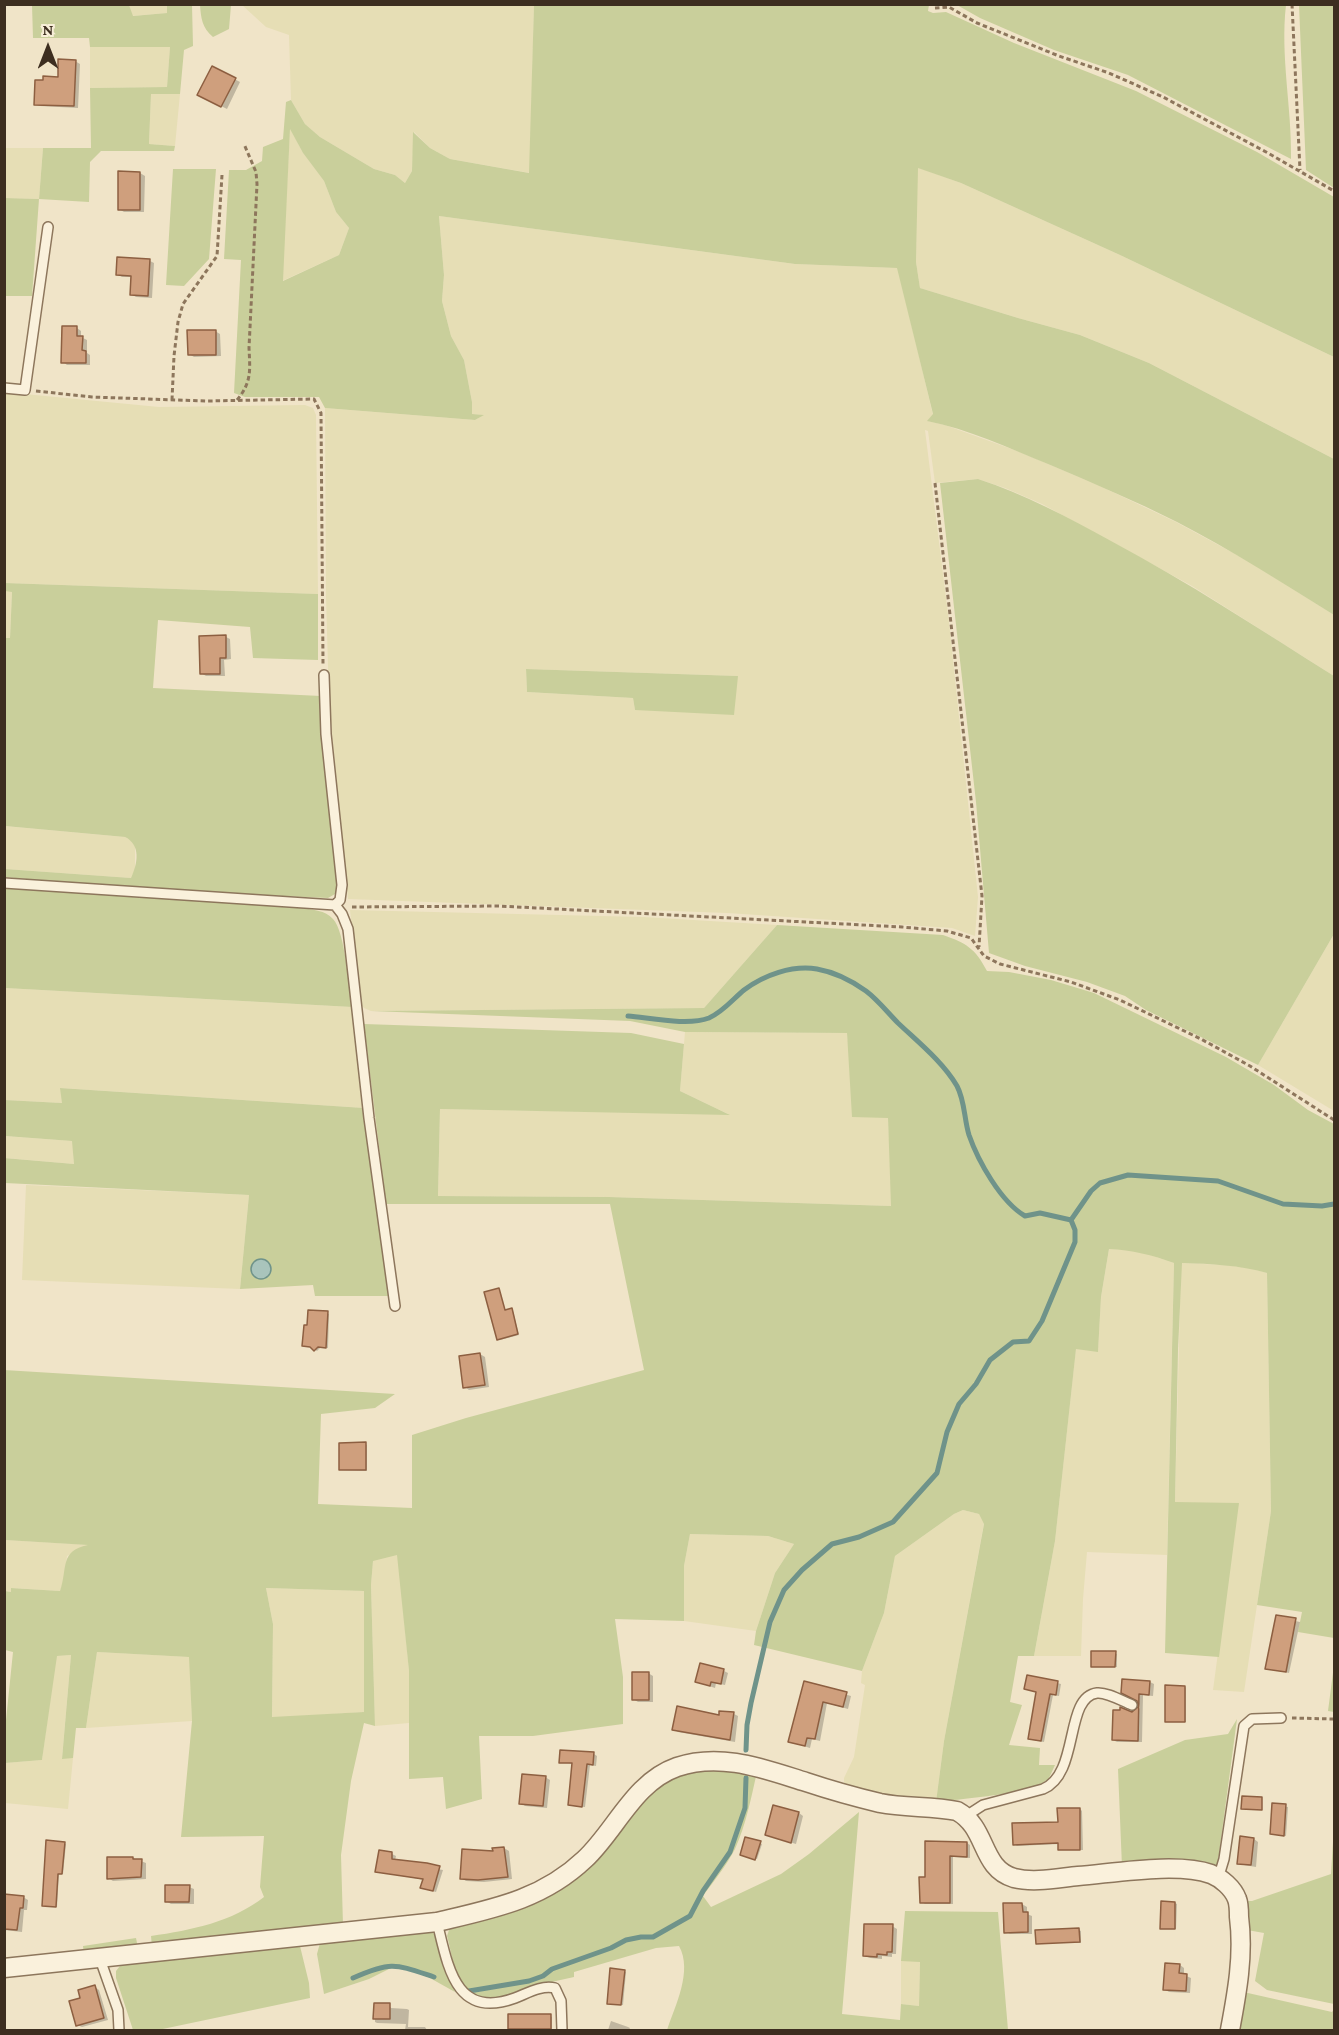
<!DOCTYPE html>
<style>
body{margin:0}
#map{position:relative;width:1339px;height:2035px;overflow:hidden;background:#f0e4c8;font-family:"Crimson Pro",serif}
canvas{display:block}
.frame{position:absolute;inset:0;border:6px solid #3d2e20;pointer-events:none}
.north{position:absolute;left:18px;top:18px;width:60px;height:60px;-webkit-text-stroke:4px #f7eed8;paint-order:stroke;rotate:0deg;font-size:16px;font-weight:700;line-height:24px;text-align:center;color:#3d2e20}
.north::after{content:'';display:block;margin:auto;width:21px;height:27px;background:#3d2e20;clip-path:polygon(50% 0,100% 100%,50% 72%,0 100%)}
</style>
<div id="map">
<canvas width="1339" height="2035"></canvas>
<div class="frame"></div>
<div class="north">N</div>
</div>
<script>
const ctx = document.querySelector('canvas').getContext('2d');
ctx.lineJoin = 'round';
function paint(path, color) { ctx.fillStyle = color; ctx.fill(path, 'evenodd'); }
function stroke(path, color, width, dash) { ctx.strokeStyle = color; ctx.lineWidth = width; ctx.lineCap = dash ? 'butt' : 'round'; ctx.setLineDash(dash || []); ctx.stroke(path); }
paint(new Path2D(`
 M129 5H167L168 13 132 16Z
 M242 5H534L530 173 450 159 430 148 414 132 412 171 405 183 395 175 374 169 320 137 305 124 291 100 289 35 266 27Z
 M90 47H170L167 87 90 88Z
 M151 94H180L175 146 149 144Z
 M290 128 303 153 324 181 336 212 349 228 339 255 282 281Z
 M5 148H43L39 199 5 198Z
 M917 167 961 183 1120 255 1334 357V459L1149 363 1080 335 1018 318 920 288 916 262Z
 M439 216 795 264 898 268 933 415 928 421 945 425 1020 452 1100 486 1176 522 1250 562 1334 615V676L1192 586 1042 504 1005 488 978 479 935 483 928 431 925 430 949 622 978 897 975 936 952 928 727 913 348 899 329 701 326 597 325 408 475 420 483 415 472 414V402L464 360 451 336 442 301 444 275ZM526 669 738 676 635 710 633 698 527 692Z
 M4 392 159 407 305 405 313 408 316 415 318 594 5 583Z
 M5 591H12L10 638H5Z
 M4 826 125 837 132 841 135 846V870L131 878 5 869Z
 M350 910 643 917 777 925 704 1008 371 1011 364 1008 360 1003Z
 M1334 934V1111L1258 1065Z
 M5 988 352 1007 364 1108 61 1088 63 1103 5 1100Z
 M685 1032 847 1033 848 1043 888 1117 892 1206 609 1197 438 1196 440 1109 728 1114 680 1091Z
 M4 1136 73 1141 74 1164 5 1158Z
 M26 1185 249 1195 240 1289 22 1280Z
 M1109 1249H1124L1148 1254 1174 1263 1167 1555 1087 1552 1083 1599 1081 1656H1034L1055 1541 1076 1348 1098 1351 1101 1297Z
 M1181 1263 1225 1265 1250 1268 1267 1273 1271 1511 1244 1692 1213 1690 1238 1503H1175Z
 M963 1510 979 1514 984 1523 944 1741 936 1802H909L844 1788V1778L854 1757 865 1685 861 1683 862 1671 884 1613 895 1556 954 1514Z
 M690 1534 768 1536 794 1544 775 1573 756 1631 684 1621V1566Z
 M5 1540 93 1545 67 1556 64 1580 60 1591 12 1588 11 1592 5 1591Z
 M398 1554 409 1671V1723L375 1726 371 1585 373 1560Z
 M266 1588 364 1591V1712L272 1718 273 1624Z
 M97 1652 190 1657 192 1721 86 1728Z
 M71 1655 62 1758H73L68 1809 5 1803 4 1763 42 1760 56 1656Z
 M901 1961H920L919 2006 901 2004Z`), '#e6deb5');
paint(new Path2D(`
 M32 5H129L133 16 167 13V5H192L193 46 184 50 180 94H151L149 144 175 146 174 151H101L90 162 89 202 39 199 32 296H5V198L39 199 43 148H91L90 88 167 87 170 47H90L89 38H33Z
 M200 5H231L229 29 213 37C202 28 201 18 200 5Z
 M534 5H929L928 11 933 13 946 12 1014 43 1136 91 1257 152 1334 197V357L1120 255 961 183 918 168 916 262 920 288 1018 318 1080 335 1149 363 1334 459V615C1283 583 1231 550 1177 522 1135 501 1091 482 1048 464 1009 448 968 429 927 421L933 414 897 268 795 264 439 216 444 275 442 301 451 336 464 360 472 402V414L484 415 475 420 325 408 319 397H245L234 393 241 260 224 259 229 170H246L262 161 263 147 283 139 286 102 291 100 305 124 320 137 374 169 395 175 405 183 412 171 413 132 430 148 450 159 529 173ZM290 129 303 153 324 181 336 212 349 228 339 255 283 281Z
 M957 5H1286C1280 56 1292 108 1291 159L1128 75 1054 50 980 18Z
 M1299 5H1334V188L1306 170Z
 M173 169H216L209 259 184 286 166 285Z
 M978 479C1025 494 1067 517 1111 541 1188 582 1261 630 1334 676V934L1258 1065 1146 1010 1125 996 1087 982 1025 966 989 953 976 802 940 483Z
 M5 583 318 594V660L253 658 250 627 158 620 153 688 321 696 338 886 335 894 328 898 146 890 5 877V869L131 878C138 863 141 845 125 837L5 826 4 638H10L12 592 5 591Z
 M526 669 738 676 734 715 635 710 633 698 527 692Z
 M4 888 302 908C313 910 325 910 333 919 345 931 349 989 352 1007L5 988Z
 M777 925 943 935C966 943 975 948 987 971L1009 972 1051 980 1094 993 1226 1057 1274 1085 1308 1110 1334 1124V1638L1298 1632 1302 1612 1257 1605 1271 1511 1267 1273C1239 1265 1211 1264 1182 1263L1178 1350 1175 1502 1239 1503 1219 1657 1165 1653 1174 1263C1152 1255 1132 1250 1109 1249L1101 1297 1098 1352 1076 1349 1055 1541 1034 1656H1018L1010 1702 1022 1705 1009 1745 1040 1748 1039 1765H1055C1053 1769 1051 1774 1049 1778 1036 1794 959 1799 936 1802L944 1741 984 1524 979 1514 963 1510 954 1514 895 1556 884 1613 862 1671 754 1645 756 1631 775 1573 794 1544 768 1536 690 1534 684 1566V1621L615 1619 623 1677V1724L533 1736H479L482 1799 446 1809 443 1777 409 1779V1671L397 1555 373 1561 371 1585 375 1726 364 1723 351 1781 341 1855 343 1925 152 1947 151 1936C192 1930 232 1922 264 1897L260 1887 264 1836 181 1837 192 1721 189 1657 97 1652 86 1728H76L73 1758 62 1759 71 1655 57 1656 42 1760 5 1763V1730L13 1652 5 1650V1591L11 1592V1588L60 1591C68 1568 59 1551 88 1545L5 1540 4 1370 395 1394 375 1408 321 1414 318 1504 412 1508V1435L466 1418 644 1370 610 1204H386L364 1024 631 1033 684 1044 680 1091 730 1115 440 1109 438 1196 609 1197 891 1206 888 1118 852 1117 847 1033 685 1032 630 1021 371 1011 704 1008ZM266 1588 364 1591V1712L272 1717 273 1624Z
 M60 1088 364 1108 388 1296H315L313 1285 240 1289 249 1195 5 1183 4 1158 74 1164 72 1141 5 1136V1100L62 1103Z
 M1334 1665V1712L1328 1711Z
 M1237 1719 1217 1869 1122 1867 1118 1769 1185 1740 1228 1734Z
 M685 1769 757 1772C751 1798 746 1825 735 1849 726 1866 714 1881 703 1896L711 1907 781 1874 809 1854 859 1812 842 2014 900 2020 901 2004 919 2006 920 1962 901 1961 905 1911 998 1912 1008 2030H667C675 2006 693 1971 679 1946L656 1948 574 1972V1977C562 1980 550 1982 538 1985 518 1991 487 2010 467 1992 454 1979 452 1953 447 1936L449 1930 453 1924 547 1894 649 1789Z
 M1334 1826V2004L1267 1990 1255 1981 1264 1933 1247 1930 1241 1901H1252L1331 1874Z
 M431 1931 436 1936 455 1992 421 1973 393 1967 369 1979 324 1994 317 1954 320 1943Z
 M136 1938 138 1948 84 1956 83 1946Z
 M299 1942 309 1983 310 1998 158 2030H133L116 1978V1971L123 1962Z
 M1239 1991 1332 2012 1334 2009V2030H1236Z`), '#c9cf9b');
const water = new Path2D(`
 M251 1269a10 10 0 1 1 20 0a10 10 0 1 1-20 0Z`);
paint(water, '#a9c4bc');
stroke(water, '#6f938a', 1.5);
paint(new Path2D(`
 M75 61 80 64 78 108 40 106 35 104Z
 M213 68 240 82 227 109 199 95Z
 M140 173 145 176 144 212H124L119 209Z
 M150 261 154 263 152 298 136 297 131 294 133 277H122L117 274Z
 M77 328 81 331V337L87 340V353L90 355V365H67L63 362Z
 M215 331 220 334 221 356 194 357 189 354Z
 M226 637 230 639 231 659 224 660 225 676H206L201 673Z
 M498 1290 506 1312 513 1311 519 1335 500 1340 499 1339Z
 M327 1313 329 1314 328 1348 321 1347 317 1351 312 1347 304 1345Z
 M480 1354 485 1357 489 1387 469 1390 465 1387Z
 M365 1444 367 1445V1471L340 1470Z
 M1277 1617 1300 1622 1289 1673 1266 1668 1270 1644H1273Z
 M1115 1653 1117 1654V1667L1093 1666Z
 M724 1671 728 1673 725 1685 716 1683 715 1688 697 1682Z
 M648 1673 653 1676V1702H638L633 1699Z
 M1028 1676 1061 1684 1059 1696 1053 1695 1044 1742 1033 1740 1038 1692 1026 1689Z
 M1124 1680 1150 1682 1154 1684 1153 1696 1143 1695 1142 1742H1117L1113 1740 1132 1713 1140 1708 1138 1700Z
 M805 1683 851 1696 848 1709 827 1703 820 1741 812 1739 810 1748 790 1742Z
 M1185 1687 1186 1688V1722H1168L1166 1721Z
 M734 1714 738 1716 735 1742 678 1732 673 1729Z
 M594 1754 597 1756 596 1766 590 1765 585 1807 572 1806 569 1804 574 1764 561 1762Z
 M545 1777 550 1780 547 1808 525 1806 521 1803Z
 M1273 1805 1288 1807 1286 1836 1271 1834Z
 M1080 1809 1082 1811 1083 1850H1062L1059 1849V1844L1017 1846 1014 1844 1059 1823Z
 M799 1813 803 1816 796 1844 766 1835Z
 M1254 1839 1258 1842 1256 1867 1244 1865 1239 1863Z
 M927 1842 967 1843 970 1845V1858L953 1857V1904H925L922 1902 926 1879Z
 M64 1843 66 1844 63 1874H59L57 1907 45 1906Z
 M760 1843 762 1844 757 1859 743 1856Z
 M504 1848 509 1851 512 1879 484 1882 466 1881 461 1878Z
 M392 1854 396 1856 395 1861 443 1870 436 1892 426 1889 424 1880 377 1871Z
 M133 1858 146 1863V1879L113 1881 108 1878Z
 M189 1887 194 1889V1904H171L166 1901Z
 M4 1896 23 1897 28 1900 27 1910H24L22 1932 4 1930Z
 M1175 1903 1177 1904 1176 1929H1164L1162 1928Z
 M1022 1904 1027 1907V1914L1032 1916V1934H1010L1006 1932Z
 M892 1926 897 1929 896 1954H892V1957L882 1956V1959L870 1958 865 1956Z
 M1079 1930 1081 1931V1943H1037Z
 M1180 1965 1184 1968V1975L1191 1978 1190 1993 1169 1992 1164 1989Z
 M624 1971 626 1972 623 2005 610 2004Z
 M95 1987 99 1990 108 2020 82 2027 77 2025 82 1999Z
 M375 2004 389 2005 391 2008 407 2009 409 2010 408 2027H425L427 2030H405L406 2024 377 2023 375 2022Z
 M509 2016H550L552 2017V2029L509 2030Z
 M611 2021 628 2027 630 2028 629 2030H608Z`), '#0003');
stroke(new Path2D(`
 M628 1016C651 1018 688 1026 709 1018 723 1012 733 999 744 990 764 975 792 965 817 969 834 972 852 981 866 991 878 1000 888 1013 898 1023 918 1042 943 1062 957 1086 965 1101 964 1119 969 1135 978 1161 1001 1202 1025 1216L1040 1213 1071 1220 1091 1191 1100 1183 1128 1175 1218 1181 1283 1204 1322 1206 1334 1204
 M746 1750 747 1725 751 1703 770 1622 784 1590 802 1570 832 1544 859 1537 893 1522 937 1473 947 1432 959 1404 976 1384 990 1360 1013 1342 1029 1341 1042 1321 1075 1242V1230L1071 1220
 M353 1978C392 1961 395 1964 434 1977
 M469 1991 529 1981 543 1976 552 1969 611 1948 626 1940 641 1937H653L690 1916 703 1891 730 1852 745 1808 746 1778`), '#6f938a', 5);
const building = new Path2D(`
 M58 59 76 60 74 106 34 105 35 80H43V76L58 77Z
 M212 66 236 78 221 107 197 95Z
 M118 171 140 172V210H118Z
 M117 257 150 259 148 296 130 295 131 276 116 275Z
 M62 326H77V336H83L82 350 86 351V363H61Z
 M187 330H216V355H188Z
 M226 635V658H220V674H200L199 636Z
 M499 1288 505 1310 512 1308 518 1334 497 1340 484 1292Z
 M308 1310 328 1311 326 1348 318 1347 314 1351 310 1347 302 1346 304 1325H307Z
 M480 1353 485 1385 463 1388 459 1356Z
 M366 1442V1470H339V1443Z
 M1276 1615 1296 1618 1286 1672 1265 1669Z
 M1091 1651H1116L1115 1667H1091Z
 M700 1663 724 1669 721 1684 711 1682 710 1686 695 1682Z
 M632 1672H649V1700H632Z
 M1027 1675 1058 1681 1056 1695 1050 1694 1041 1741 1028 1739 1036 1692 1024 1689Z
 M1122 1679 1150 1681 1149 1695 1139 1694 1138 1741 1112 1740 1113 1710H1120V1707L1132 1712 1138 1707 1137 1701 1121 1693Z
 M804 1681 847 1692 843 1707 823 1702 815 1739 807 1738 805 1746 788 1742Z
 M1165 1685 1185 1686V1722H1165Z
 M677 1706 719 1715V1711L734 1712 730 1740 672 1730Z
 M560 1750 594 1752 593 1765 587 1764 582 1807 568 1805 572 1763H559Z
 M522 1774 546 1776 543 1806 519 1804Z
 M1242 1796 1262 1797V1810L1241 1809Z
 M1272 1803 1286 1804 1284 1836 1270 1834Z
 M773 1805 799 1812 791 1843 765 1835Z
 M1057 1808H1080V1850H1058V1843L1013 1845 1012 1823 1058 1822Z
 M1240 1836 1254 1838 1251 1865 1237 1864Z
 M745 1837 761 1841 755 1860 740 1855Z
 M46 1840 65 1842 62 1874H58L56 1907 42 1906Z
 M925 1841 967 1842V1857L950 1856V1903H920L919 1877H925Z
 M504 1847 508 1877 478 1880 460 1879 462 1849 493 1851 492 1848Z
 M379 1850 392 1852V1859L427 1863 440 1866 433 1891 420 1888 423 1879 375 1872Z
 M107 1857H133V1859H142L141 1877 107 1879Z
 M165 1885H190L189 1902H165Z
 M4 1894 24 1896 23 1908H20L17 1930 4 1929Z
 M1161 1901 1175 1902V1929H1160Z
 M1003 1903H1022L1023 1912H1028V1932L1004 1933Z
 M864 1924H893L892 1952H887V1955L877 1954V1957L863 1956Z
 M1079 1928 1080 1942 1036 1944 1035 1930Z
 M1165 1963 1180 1964 1179 1973 1187 1974 1186 1991 1163 1990Z
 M610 1968 625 1970 621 2005 607 2004Z
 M95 1985 104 2018 76 2026 69 2001 80 1998 78 1990Z
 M374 2003H390V2019H373Z
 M508 2014H551V2029H508Z`);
paint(building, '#cf9f7d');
stroke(building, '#8d5f41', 1.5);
const lane = new Path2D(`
 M4 388 25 390 48 227
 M324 675 326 734 342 885 340 900 335 905
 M4 883 335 905 342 914 348 929 369 1118 395 1306
 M966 1816 983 1805 1043 1789C1080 1774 1064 1697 1097 1693 1107 1692 1122 1701 1132 1705
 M1216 1876 1221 1869 1224 1859 1244 1726 1252 1719 1281 1718
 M437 1922C448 1966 455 2020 515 1998 528 1993 541 1985 555 1988L561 2001 562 2030
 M100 1959 118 2010 119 2030`);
const street = new Path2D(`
 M4 1968 437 1922C492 1909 542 1900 585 1859 616 1830 634 1782 677 1767 721 1752 764 1769 806 1782 830 1790 855 1797 880 1803 905 1808 932 1806 957 1811 988 1828 980 1868 1014 1878 1034 1883 1058 1878 1078 1876 1115 1873 1177 1862 1211 1874 1221 1878 1233 1888 1237 1899 1239 1904 1239 1911 1239 1917 1244 1955 1237 1993 1230 2030`);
stroke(lane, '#8d765c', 12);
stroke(street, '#8d765c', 21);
stroke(new Path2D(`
 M1292 4 1300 170
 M935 8 949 7 977 23 1059 56 1109 73 1163 97 1268 153 1334 191
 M36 391 92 397 206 401 314 399 321 413 323 664
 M172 400 174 356 178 322 183 304 217 256 222 175
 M237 400C252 382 250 370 249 348L257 184 256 172 244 144
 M935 483 982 896 979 947
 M352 907 499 906 902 927 947 931 971 938 984 956 1000 964 1071 982 1120 1000 1201 1039 1250 1066 1334 1120
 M1292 1718 1334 1719`), '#8d765c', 3, [4.5, 3]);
stroke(lane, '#faf1dc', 9);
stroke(street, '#faf1dc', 18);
</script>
